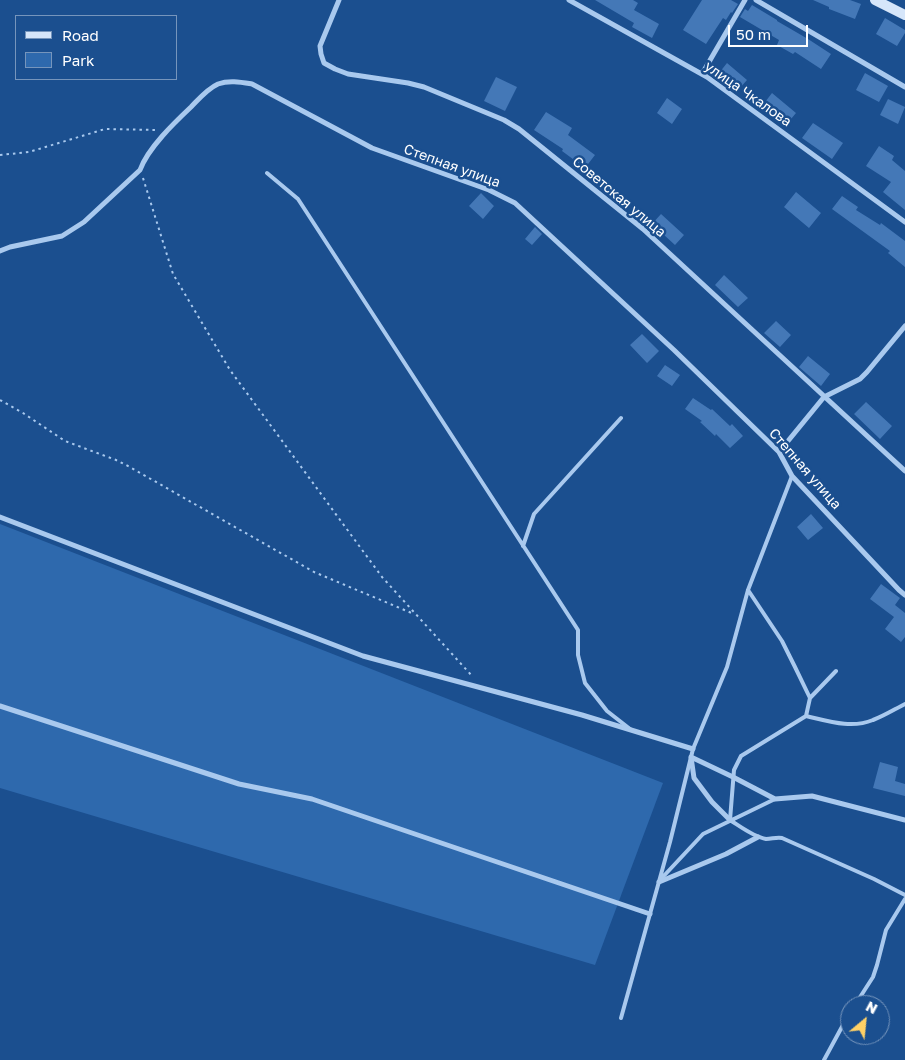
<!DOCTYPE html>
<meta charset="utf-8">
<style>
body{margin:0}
#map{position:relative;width:905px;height:1060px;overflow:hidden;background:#1b4f8f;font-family:"Golos Text",sans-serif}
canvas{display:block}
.legend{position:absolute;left:15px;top:15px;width:162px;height:65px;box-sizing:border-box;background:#1b4f8f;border:1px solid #7695bc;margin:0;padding:6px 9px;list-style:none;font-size:15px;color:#fff}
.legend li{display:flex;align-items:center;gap:10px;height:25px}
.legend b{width:25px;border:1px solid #7695bc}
.north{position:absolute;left:840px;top:995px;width:50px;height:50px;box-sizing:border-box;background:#1b4f8f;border:1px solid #7695bc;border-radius:50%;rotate:28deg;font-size:14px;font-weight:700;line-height:20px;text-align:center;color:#fff}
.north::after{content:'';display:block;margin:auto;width:18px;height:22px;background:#ffd166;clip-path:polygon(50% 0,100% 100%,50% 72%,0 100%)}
.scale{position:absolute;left:728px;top:25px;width:80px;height:22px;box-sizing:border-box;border:2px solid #fff;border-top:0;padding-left:6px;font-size:15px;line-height:18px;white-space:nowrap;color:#fff;-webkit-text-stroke:4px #1b4f8f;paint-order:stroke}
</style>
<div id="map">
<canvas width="905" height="1060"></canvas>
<ul class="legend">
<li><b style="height:6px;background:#d6e6fa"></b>Road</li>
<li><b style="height:14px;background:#2e69ad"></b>Park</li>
</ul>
<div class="north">N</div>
<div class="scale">50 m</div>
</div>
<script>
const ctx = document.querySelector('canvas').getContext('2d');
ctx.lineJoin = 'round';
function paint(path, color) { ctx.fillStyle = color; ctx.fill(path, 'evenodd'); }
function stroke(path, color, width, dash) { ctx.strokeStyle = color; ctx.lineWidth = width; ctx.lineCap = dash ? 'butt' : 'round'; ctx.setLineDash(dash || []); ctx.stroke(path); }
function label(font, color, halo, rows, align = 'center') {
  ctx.font = font + ' "Golos Text",sans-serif'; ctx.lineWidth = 5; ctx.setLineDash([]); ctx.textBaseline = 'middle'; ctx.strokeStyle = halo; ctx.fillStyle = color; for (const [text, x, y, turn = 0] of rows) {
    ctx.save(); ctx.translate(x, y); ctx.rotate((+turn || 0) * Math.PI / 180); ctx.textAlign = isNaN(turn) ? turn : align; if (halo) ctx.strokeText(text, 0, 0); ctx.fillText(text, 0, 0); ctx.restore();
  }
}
paint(new Path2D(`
 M0 524 663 783 595 965 0 788Z`), '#2e69ad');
paint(new Path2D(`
 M595 0H633L638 3 634 10 659 24 652 38 632 27 634 23Z
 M702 0H731L738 4 732 13 731 12 726 20 723 18 706 44 683 30Z
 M813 0H850L861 4 855 19 829 9V7Z
 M752 5 777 20V21L808 39 831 54 821 69 795 52 793 54 777 45 779 40 740 17 745 9 748 11Z
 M885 18 905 30V33L897 46 876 34Z
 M727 63 747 80 739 89 719 73Z
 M865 73 888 86 879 102 856 90Z
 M496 77 517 87 505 111 484 101Z
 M772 93 796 113 786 125 762 106Z
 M667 98 682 109 672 124 657 113Z
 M888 99 905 107 898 124 880 115Z
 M546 112 572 128 568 135 595 155 585 168 562 151 563 149 534 130Z
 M813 123 843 143 832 159 802 138Z
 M879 146 894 156 892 160 905 171V210L883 192 891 182 866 166Z
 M796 192 821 213 809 228 784 207Z
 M481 193 494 206 483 219 469 206Z
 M842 196 858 207 856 210 880 225 881 223 905 241V267L888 253 890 251 832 209Z
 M661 214 684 235 675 245 652 224Z
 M535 227 542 234 532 245 525 239Z
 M724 275 748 298 738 307 715 285Z
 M776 321 791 335 780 347 764 333Z
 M642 334 659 351 647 363 630 345Z
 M808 356 830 374 821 386 799 367Z
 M665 365 680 375 672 386 657 376Z
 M693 398 711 410 712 409 730 426 732 424 743 436 730 448 716 434 715 436 700 422 702 421 685 409Z
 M866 402 892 426 880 439 854 414Z
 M811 514 823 528 808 540 797 527Z
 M881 584 900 598 895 605 905 613V637L901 642 885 629 894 617 870 599Z
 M880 762 898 767 895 781 905 784V796L873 788Z`), '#4478b7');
stroke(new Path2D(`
 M0 155 29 152 105 129 157 130
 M143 178 173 274 230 370 382 577 473 677
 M0 400 23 413 65 441 116 460 128 466 314 572 414 614`), '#a9c9ee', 2, [2.5, 4]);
stroke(new Path2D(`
 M267 173 298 199 578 630V655L585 683 607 711 630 729
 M523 546 534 514 621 418
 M748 590 782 641 795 667 810 698
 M836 671 810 698 806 716 741 756 734 770 730 820C741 827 754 837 766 839 772 839 776 837 782 838L874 879 905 895
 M806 716C828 721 851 729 873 720 884 716 895 709 905 704
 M660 880 703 834 775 799
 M855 1005 873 977 877 965 886 930 905 899
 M621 1018 670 842 693 749 727 667 748 590 792 476
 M824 1060 850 1012`), '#a9c9ee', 4);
stroke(new Path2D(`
 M339 0 320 46 321 54 324 63 335 69 348 74 408 83 424 87 504 120 519 129 643 229 905 471
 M569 0 707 77 905 222
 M756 0 905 87
 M702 74 745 0
 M0 251 10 247 62 236 84 222 140 170C148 148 174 123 191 107 199 99 207 89 218 84 229 80 240 82 252 84L372 148 489 190 515 203 674 350 779 452 792 476 899 590 905 595
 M779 452 824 397 860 379 867 372 905 326
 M0 517 363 656 582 715 693 749
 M0 706 239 784 312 799 650 914
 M691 757 733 777 775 799 812 796 905 820
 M691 757 694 778 712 802 730 820
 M659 882 726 854 758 837`), '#a9c9ee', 5);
stroke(new Path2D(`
 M875 0 905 15`), '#d6e6fa', 10);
label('14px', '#fff', '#1b4f8f', [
 ["улица Чкалова",748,94,35],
 ["Степная улица",452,166,20],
 ["Советская улица",619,197,40],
 ["Степная улица",805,469,49]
]);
</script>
